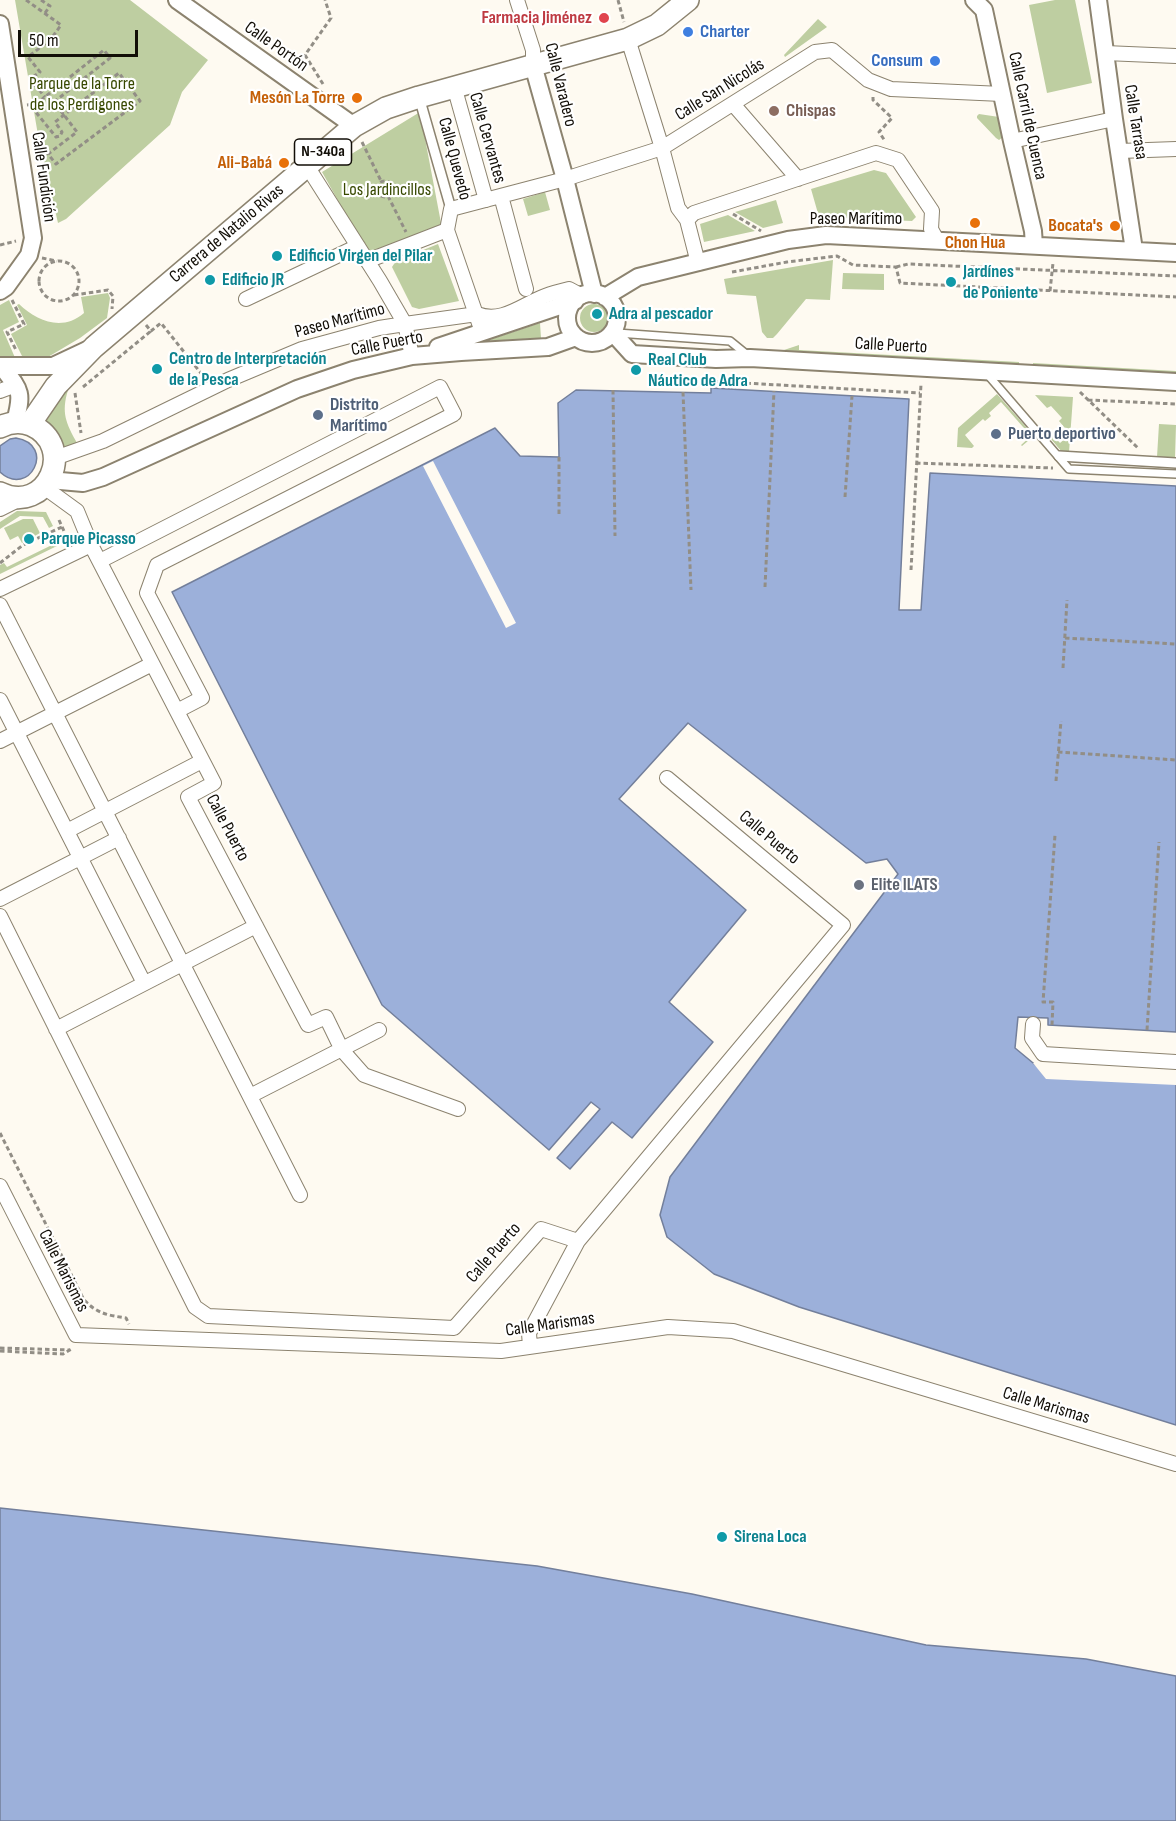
<!DOCTYPE html>
<meta charset="utf-8">
<style>
body{margin:0}
#map{position:relative;width:1176px;height:1821px;overflow:hidden;background:#fefaf1;font-family:"Sofia Sans Condensed",sans-serif}
canvas{display:block}
.scale{position:absolute;left:18px;top:30px;width:120px;height:27px;box-sizing:border-box;border:3px solid #120e07;border-top:0;padding-left:8px;font-size:18px;line-height:21px;white-space:nowrap;color:#120e07;-webkit-text-stroke:4px #fff;paint-order:stroke}
</style>
<div id="map">
<canvas width="1176" height="1821"></canvas>
<div class="scale">50 m</div>
</div>
<script>
const ctx = document.querySelector('canvas').getContext('2d');
ctx.lineJoin = 'round';
function paint(path, color) { ctx.fillStyle = color; ctx.fill(path, 'evenodd'); }
function stroke(path, color, width, dash) { ctx.strokeStyle = color; ctx.lineWidth = width; ctx.lineCap = dash ? 'butt' : 'round'; ctx.setLineDash(dash || []); ctx.stroke(path); }
function label(font, color, halo, rows, align = 'center') {
  ctx.font = font + ' "Sofia Sans Condensed",sans-serif'; ctx.lineWidth = 4.5; ctx.setLineDash([]); ctx.textBaseline = 'middle'; ctx.strokeStyle = halo; ctx.fillStyle = color; for (const [text, x, y, turn = 0] of rows) {
    ctx.save(); ctx.translate(x, y); ctx.rotate((+turn || 0) * Math.PI / 180); ctx.textAlign = isNaN(turn) ? turn : align; if (halo) ctx.strokeText(text, 0, 0); ctx.fillText(text, 0, 0); ctx.restore();
  }
}
paint(new Path2D(`
 M15 0H130L208 60 182 92 170 125 66 219 58 223 39 141Z
 M1055 0H1075L1092 83 1047 93 1029 5Z
 M818 19 827 27 785 57 784 55Z
 M420 112 441 223 440 227 368 254 322 172Z
 M979 114 999 117 1003 137 999 140 996 138 977 118V116Z
 M874 170 886 173 916 217 912 221 819 217 811 189Z
 M545 192 550 210 528 216 523 199Z
 M776 200 783 223 763 228 735 212Z
 M728 215 755 231 704 242 700 224Z
 M438 244 459 301 419 309 412 307 392 267 396 261Z
 M833 260 830 300 806 299 777 334 773 338H767L762 332 756 296 727 294 724 279Z
 M843 273 884 274V290L842 289Z
 M108 293 110 298 107 318 80 338 48 357 23 358 11 334 27 325 17 305 19 304C37 321 62 332 84 313L81 297Z
 M9 300 19 322 3 330 16 360 0 357V305Z
 M580 318a14 14 0 1 1 28 0a14 14 0 1 1-28 0Z
 M540 323 541 338 486 341Z
 M799 345V350L1019 362V364L781 351Z
 M1033 363 1176 371V373L1033 365Z
 M63 386 68 390C61 413 66 423 77 443L65 448 54 429 47 423V416Z
 M997 394 1034 436 1022 446 1021 445 1031 436 1001 402 989 413 991 416 985 421 983 419 965 435 974 446 972 448 957 447 958 428Z
 M1035 395 1073 397 1069 452H1062L1045 432 1048 430 1060 443 1070 434 1059 421 1062 418 1051 406 1047 408Z
 M1159 424 1176 425 1175 457H1157Z
 M17 511 46 512 53 526 49 528 43 517 20 516 0 529V522Z
 M23 519H33L40 533 22 543 18 536 10 540 4 528Z
 M57 534 61 544 0 574V565L4 563 7 567 56 543 53 536Z`), '#becea1');
const water = new Path2D(`
 M711 388 909 399 899 610H921L930 473 1176 486V1032L1048 1025V1018L1018 1017 1015 1048 1044 1072 1176 1081V1425L799 1307 714 1274 667 1237 660 1215 670 1177 898 874 887 859 866 863 688 723 619 799 746 910 669 1002 713 1042 632 1138 612 1122 570 1169 557 1158 600 1109 591 1102 549 1150 382 1005 172 592 495 428 520 456 559 457 558 403 576 390 711 393Z
 M16 438C57 445 29 499 0 472V446L10 439Z
 M0 1508 537 1566 692 1594 926 1645 1086 1659 1176 1676V1821H0Z`);
paint(water, '#9cb0da');
stroke(water, '#737f9b', 1.5);
paint(new Path2D(`
 M433 461 516 623 506 628 423 466Z
 M1033 1063H1038L1045 1069 1176 1078V1085L1046 1079Z`), '#fefaf1');
const service = new Path2D(`
 M617 333 730 341 746 354
 M988 375 1069 469 1176 474`);
const pedestrian = new Path2D(`
 M419 97 451 209
 M1059 456 1176 463`);
const minor = new Path2D(`
 M517 0 533 50V65
 M628 39 662 148 678 208 687 220 698 263
 M1105 53 1176 56
 M454 86 486 200
 M733 104 798 179
 M1012 141 1114 119
 M1120 151 1176 149
 M307 166 380 281 405 324 477 314C502 324 523 304 545 296 553 293 561 291 569 289L582 296
 M501 196 526 289
 M687 220 694 213 876 153 898 160 932 211 931 229 937 240
 M367 261 447 230
 M246 299 358 246
 M482 332 447 230 451 209 565 179 662 148 815 52 832 50 868 80 891 89 1002 94
 M0 391 16 385
 M55 458 103 441 228 380 302 349 379 328 405 324 412 356
 M44 487 77 511 91 545 214 783 188 797 308 1025 326 1017 342 1050 364 1075 458 1109
 M0 509 22 498
 M100 561 440 387 454 414 157 565 147 593 202 698 177 711
 M0 589 91 545
 M0 605 300 1195
 M0 700 144 983
 M0 741 152 664
 M67 831 202 761
 M0 899 119 838
 M0 916 195 1307 208 1316 454 1328 541 1229 578 1241 843 925 667 778
 M1033 1024 1032 1038 1043 1054 1176 1062
 M56 1029 256 926
 M250 1096 379 1030
 M0 1186 76 1335 501 1351 668 1327 733 1331 1176 1464
 M530 1347 529 1333 578 1241`);
const tertiary = new Path2D(`
 M177 0 354 126
 M974 0 984 10 1012 141 1033 231 1034 245
 M1098 0 1114 119 1134 250
 M0 24 33 238 29 255 6 287 0 291
 M533 65 565 179 594 294
 M567 318a25 25 0 1 1 50 0a25 25 0 1 1-50 0Z
 M605 297 638 277 788 240 826 235 1176 253
 M613 333 632 354 716 359 750 358 1176 382
 M438 347 575 301
 M0 366H53L87 350
 M2 367C21 391 23 392 15 422
 M49 480 83 483 103 477 297 389 353 370 412 356 461 352 548 347 576 337`);
const trunk = new Path2D(`
 M30 424 56 386 94 347 354 126 386 108 419 97 628 39 657 25 688 0
 M0 427C10 422 21 421 31 425 78 446 47 516 0 493`);
stroke(service, '#8c836f', 10);
stroke(pedestrian, '#8c836f', 12);
stroke(minor, '#8c836f', 16);
stroke(tertiary, '#8c836f', 20);
stroke(trunk, '#8c836f', 24);
stroke(new Path2D(`
 M26 0 61 25 51 39 28 57 40 72 30 79 45 97
 M41 0 50 6 45 13
 M618 0 624 22
 M323 84 305 55 331 18 325 0
 M873 97V100L892 118 879 132 885 141
 M27 105 36 104 104 50 110 58 54 102 77 132 48 154 56 164 140 101 119 73 64 115 55 122 62 132 60 136 56 137 30 105
 M362 142 381 181
 M377 189a8 8 0 1 1 16 0a8 8 0 1 1-16 0Z
 M388 196 406 232
 M733 214 761 231
 M0 245 16 241
 M42 258 57 261
 M39 281a20 20 0 1 1 40 0a20 20 0 1 1-40 0Z
 M896 267 908 264 1176 276
 M732 272 787 262 837 256 853 265 896 267 900 283 1176 297
 M1050 291 1053 263
 M74 295 108 290 113 296 112 309
 M12 300 24 324 7 332 16 350
 M146 325 151 331 161 323 204 377
 M709 381 920 393
 M83 387 151 331
 M613 390 615 536
 M683 392 691 590
 M1080 392 1138 448
 M75 393 81 433
 M1088 400 1176 404
 M559 457V514
 M916 463 1053 468
 M845 497 852 396
 M59 520 68 540
 M0 563 23 545 62 527
 M911 570 921 384
 M765 587 774 391
 M1065 638 1176 644
 M1063 668 1067 600
 M1058 752 1176 760
 M1056 781 1061 721
 M1052 1025 1053 1002H1043L1055 835
 M1147 1030 1159 842
 M0 1133 84 1300C98 1314 107 1315 126 1318L129 1324
 M0 1348 69 1350
 M0 1351 63 1354 73 1348`), '#928e86', 3, [4.5, 3]);
stroke(service, '#fff', 7);
stroke(pedestrian, '#fff', 9);
stroke(minor, '#fff', 14);
stroke(tertiary, '#fff', 16);
stroke(trunk, '#fff', 21);
for (const [x, y, r, color] of [
 [604,18,6,"#e0444e"],
 [688,32,6,"#3f7fe0"],
 [935,61,6,"#3f7fe0"],
 [357,98,6,"#e8710a"],
 [774,111,6,"#8d6e63"],
 [284,163,6,"#e8710a"],
 [975,223,6,"#e8710a"],
 [1115,226,6,"#e8710a"],
 [277,256,6,"#0f9aa8"],
 [210,280,6,"#0f9aa8"],
 [951,282,6,"#0f9aa8"],
 [597,314,6,"#0f9aa8"],
 [157,369,6,"#0f9aa8"],
 [636,370,6,"#0f9aa8"],
 [318,415,6,"#5c6f8a"],
 [996,434,6,"#5c6f8a"],
 [29,539,6,"#0f9aa8"],
 [859,885,6,"#6b7280"],
 [722,1537,6,"#0f9aa8"]
]) { const dot = new Path2D(); dot.arc(x, y, r, 0, 2 * Math.PI); ctx.fillStyle = color; ctx.fill(dot); stroke(dot, '#fff', 2); }
for (const [x, y, w] of [
 [323,152,57]
]) { const box = new Path2D(); box.roundRect(x - w / 2, y - 13, w, 26, 4.5); ctx.fillStyle = '#fff'; ctx.fill(box); stroke(box, '#120e07', 1.5); }
label('bold 16px', '#120e07', null, [
 ["N-340a",323,152]
]);
label('bold 18px', '#be3a42', '#fff', [
 ["Farmacia Jiménez",592,18]
], 'right');
label('bold 18px', '#366cbe', '#fff', [
 ["Charter",700,32],
 ["Consum",923,61,"right"]
], 'left');
label('18px', '#120e07', '#fff', [
 ["Calle Portón",276,47,35],
 ["Calle Varadero",560,85,76],
 ["Calle San Nicolás",720,90,-32],
 ["Calle Carril de Cuenca",1027,116,78],
 ["Calle Tarrasa",1135,122,81],
 ["Calle Cervantes",487,138,74],
 ["Calle Quevedo",454,159,75],
 ["Calle Fundición",43,177,82],
 ["Paseo Marítimo",856,219],
 ["Carrera de Natalio Rivas",227,234,-40],
 ["Paseo Marítimo",340,321,-15],
 ["Calle Puerto",387,344,-11],
 ["Calle Puerto",891,346,3],
 ["Calle Puerto",227,828,62],
 ["Calle Puerto",769,838,40],
 ["Calle Puerto",494,1253,-49],
 ["Calle Marismas",63,1271,63],
 ["Calle Marismas",550,1325,-8],
 ["Calle Marismas",1046,1406,17]
]);
label('18px', '#374800', '#fff', [
 ["Parque de la Torre",82,84],
 ["de los Perdigones",82,105],
 ["Los Jardincillos",387,190]
]);
label('bold 18px', '#c56008', '#fff', [
 ["Mesón La Torre",345,98],
 ["Ali-Babá",272,163],
 ["Bocata's",1103,226],
 ["Chon Hua",975,243,"center"]
], 'right');
label('bold 18px', '#785e54', '#fff', [
 ["Chispas",786,111]
], 'left');
label('bold 18px', '#0d838f', '#fff', [
 ["Edificio Virgen del Pilar",289,256],
 ["Jardínes",963,272],
 ["de Poniente",963,293],
 ["Edificio JR",222,280],
 ["Adra al pescador",609,314],
 ["Centro de Interpretación",169,359],
 ["de la Pesca",169,380],
 ["Real Club",648,360],
 ["Náutico de Adra",648,381],
 ["Parque Picasso",41,539],
 ["Sirena Loca",734,1537]
], 'left');
label('bold 18px', '#4e5e75', '#fff', [
 ["Distrito",330,405],
 ["Marítimo",330,426],
 ["Puerto deportivo",1008,434]
], 'left');
label('bold 18px', '#5b616d', '#fff', [
 ["Elite ILATS",871,885]
], 'left');
</script>
